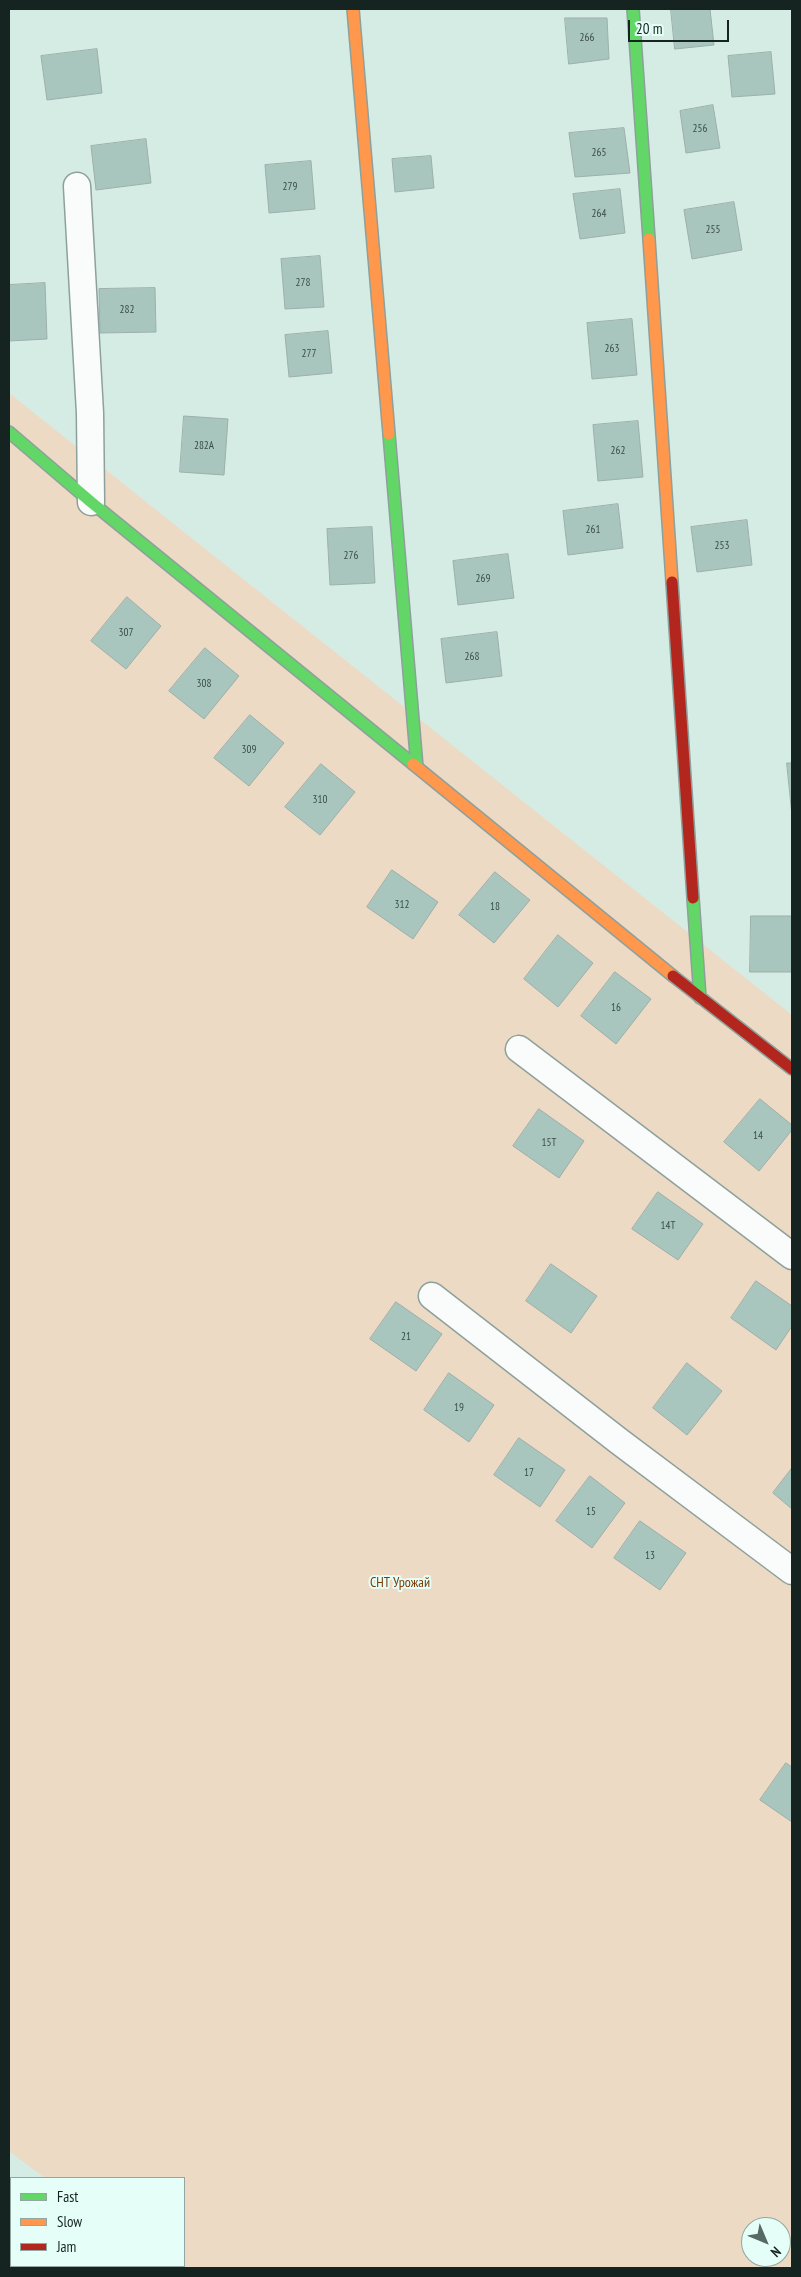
<!DOCTYPE html>
<meta charset="utf-8">
<style>
body{margin:0}
#map{position:relative;width:801px;height:2277px;overflow:hidden;background:#d5ece5;font-family:"PT Sans Narrow",sans-serif}
canvas{display:block}
.frame{position:absolute;inset:0;border:10px solid #152420;pointer-events:none}
.legend{position:absolute;left:10px;top:2177px;width:175px;height:90px;box-sizing:border-box;background:#e5fef7;border:1px solid #92a7a1;margin:0;padding:6px 9px;list-style:none;font-size:15px;color:#152420}
.legend li{display:flex;align-items:center;gap:10px;height:25px}
.legend b{width:25px;border:1px solid #92a7a1}
.north{position:absolute;left:741px;top:2217px;width:50px;height:50px;box-sizing:border-box;background:#e5fef7;border:1px solid #92a7a1;border-radius:50%;rotate:135deg;font-size:14px;font-weight:700;line-height:20px;text-align:center;color:#152420}
.north::after{content:'';display:block;margin:auto;width:18px;height:22px;background:#586a65;clip-path:polygon(50% 0,100% 100%,50% 72%,0 100%)}
.scale{position:absolute;left:628px;top:20px;width:101px;height:22px;box-sizing:border-box;border:2px solid #152420;border-top:0;padding-left:6px;font-size:15px;line-height:18px;white-space:nowrap;color:#152420;-webkit-text-stroke:4px #e5fef7;paint-order:stroke}
</style>
<div id="map">
<canvas width="801" height="2277"></canvas>
<div class="frame"></div>
<ul class="legend">
<li><b style="height:6px;background:#63d668"></b>Fast</li>
<li><b style="height:6px;background:#ff974d"></b>Slow</li>
<li><b style="height:6px;background:#b3261e"></b>Jam</li>
</ul>
<div class="north">N</div>
<div class="scale">20 m</div>
</div>
<script>
const ctx = document.querySelector('canvas').getContext('2d');
ctx.lineJoin = 'round';
function paint(path, color) { ctx.fillStyle = color; ctx.fill(path, 'evenodd'); }
function stroke(path, color, width, dash) { ctx.strokeStyle = color; ctx.lineWidth = width; ctx.lineCap = dash ? 'butt' : 'round'; ctx.setLineDash(dash || []); ctx.stroke(path); }
function label(font, color, halo, rows, align = 'center') {
  ctx.font = font + ' "PT Sans Narrow",sans-serif'; ctx.lineWidth = 4; ctx.setLineDash([]); ctx.textBaseline = 'middle'; ctx.strokeStyle = halo; ctx.fillStyle = color; for (const [text, x, y, turn = 0] of rows) {
    ctx.save(); ctx.translate(x, y); ctx.rotate((+turn || 0) * Math.PI / 180); ctx.textAlign = isNaN(turn) ? turn : align; if (halo) ctx.strokeText(text, 0, 0); ctx.fillText(text, 0, 0); ctx.restore();
  }
}
paint(new Path2D(`
 M9 393 792 1015V2268H166L162 2266H184V2178H45L9 2151ZM751 2227H781V2257H751Z`), '#ecdac5');
const building = new Path2D(`
 M671 9H710L714 45 675 49Z
 M565 18H607L609 59 569 64Z
 M97 49 102 93 47 100 41 56Z
 M771 52 775 94 732 97 728 56Z
 M713 105 720 148 686 153 680 111Z
 M624 128 630 173 575 177 569 133Z
 M146 139 151 183 96 190 91 146Z
 M431 156 434 188 395 192 392 159Z
 M311 161 315 209 269 213 265 165Z
 M620 189 625 233 580 239 573 194Z
 M734 202 742 250 692 259 684 210Z
 M320 256 324 307 285 309 281 259Z
 M45 283 47 339 9 341V285Z
 M155 288 156 332 100 333 99 289Z
 M632 319 637 375 592 379 587 323Z
 M328 331 332 373 289 377 285 335Z
 M184 416 228 419 224 475 180 472Z
 M638 421 643 477 598 481 593 425Z
 M618 504 623 548 568 555 563 511Z
 M747 520 752 565 697 572 691 527Z
 M372 527 375 583 330 585 327 529Z
 M508 554 514 598 458 605 453 561Z
 M127 597 161 626 126 669 91 641Z
 M497 632 502 676 446 683 441 639Z
 M205 648 239 676 204 719 169 691Z
 M250 715 284 743 249 786 214 758Z
 M787 763H792V815Z
 M321 764 355 792 320 835 285 807Z
 M392 870 438 902 413 939 367 907Z
 M495 872 530 900 494 943 459 915Z
 M751 916H792V972H750Z
 M558 935 593 963 558 1007 524 979Z
 M615 972 651 999 616 1044 581 1016Z
 M760 1099 792 1125V1130L759 1171 724 1142Z
 M539 1109 584 1141 559 1178 513 1146Z
 M658 1192 703 1224 678 1260 632 1229Z
 M551 1264 597 1296 571 1333 526 1301Z
 M756 1281 792 1306V1326L776 1350 731 1318Z
 M396 1302 442 1334 416 1371 370 1339Z
 M687 1363 722 1391 687 1435 653 1408Z
 M449 1373 494 1405 469 1442 424 1410Z
 M519 1438 565 1470 540 1507 494 1475Z
 M792 1468V1509L773 1493Z
 M590 1476 625 1503 592 1548 556 1521Z
 M640 1521 686 1553 660 1590 614 1558Z
 M786 1763 792 1767V1822L760 1800Z`);
paint(building, '#a8c6be');
stroke(building, '#9dafaa', 1);
const street = new Path2D(`
 M77 186 90 413 91 502
 M519 1049 792 1256
 M432 1296 620 1442 792 1571`);
const fast = new Path2D(`
 M633 9 649 239
 M9 432 91 502 413 764
 M389 434 417 767
 M693 898 700 998`);
const slow = new Path2D(`
 M353 9 389 434
 M649 239 672 582
 M413 764 673 976`);
const jam = new Path2D(`
 M672 582 693 898
 M673 976 792 1069`);
stroke(street, '#8ea09b', 29);
stroke(fast, '#8ea09b', 14);
stroke(slow, '#8ea09b', 14);
stroke(jam, '#8ea09b', 14);
stroke(street, '#f9fcfb', 26);
stroke(fast, '#63d668', 11);
stroke(slow, '#ff974d', 11);
stroke(jam, '#b3261e', 11);
label('11px', '#3a4c48', null, [
 ["266",587,38],
 ["256",700,129],
 ["265",599,153],
 ["279",290,187],
 ["264",599,214],
 ["255",713,230],
 ["278",303,283],
 ["282",127,310],
 ["263",612,349],
 ["277",309,354],
 ["282А",204,446],
 ["262",618,451],
 ["261",593,530],
 ["253",722,546],
 ["276",351,556],
 ["269",483,579],
 ["307",126,633],
 ["268",472,657],
 ["308",204,684],
 ["309",249,750],
 ["310",320,800],
 ["312",402,905],
 ["18",495,907],
 ["16",616,1008],
 ["14",758,1136],
 ["15Т",549,1143],
 ["14Т",668,1226],
 ["21",406,1337],
 ["19",459,1408],
 ["17",529,1473],
 ["15",591,1512],
 ["13",650,1556]
]);
label('14px', '#793b06', '#e5fef7', [
 ["СНТ Урожай",400,1583]
]);
</script>
